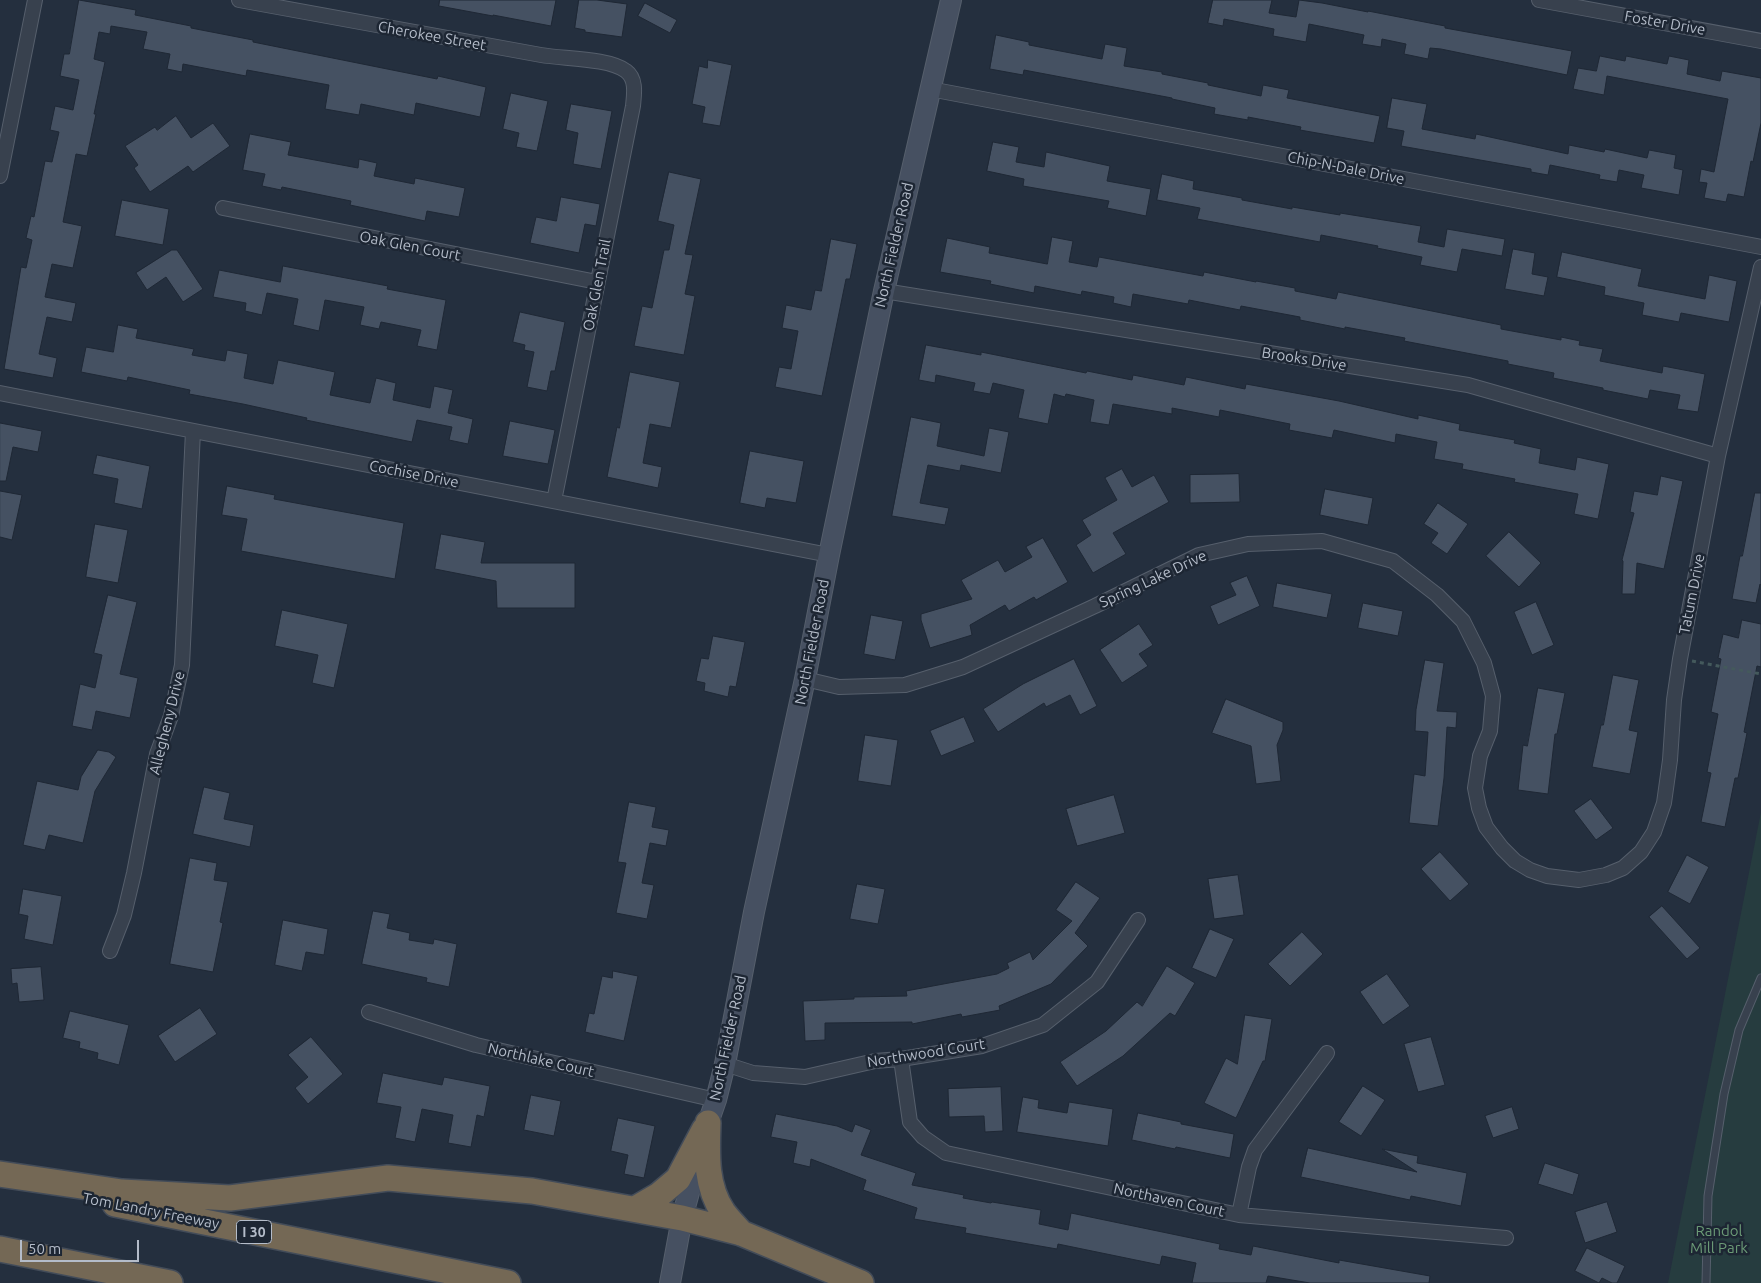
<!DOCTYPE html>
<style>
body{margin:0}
#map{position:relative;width:1761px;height:1283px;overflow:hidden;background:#242f3e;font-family:Ubuntu,sans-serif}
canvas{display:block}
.scale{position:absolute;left:20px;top:1240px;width:119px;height:22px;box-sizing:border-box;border:2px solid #b4bcc9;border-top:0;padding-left:6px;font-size:15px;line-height:18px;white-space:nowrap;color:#b4bcc9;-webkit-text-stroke:4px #1d2633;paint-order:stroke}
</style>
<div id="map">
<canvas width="1761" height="1283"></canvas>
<div class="scale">50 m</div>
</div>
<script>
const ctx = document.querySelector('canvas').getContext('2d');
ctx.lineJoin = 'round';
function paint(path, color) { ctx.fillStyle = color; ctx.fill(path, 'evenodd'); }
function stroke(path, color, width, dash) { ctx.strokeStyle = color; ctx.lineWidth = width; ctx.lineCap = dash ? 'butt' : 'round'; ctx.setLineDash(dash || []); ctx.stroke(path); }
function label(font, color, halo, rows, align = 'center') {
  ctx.font = font + ' Ubuntu,sans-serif'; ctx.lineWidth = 5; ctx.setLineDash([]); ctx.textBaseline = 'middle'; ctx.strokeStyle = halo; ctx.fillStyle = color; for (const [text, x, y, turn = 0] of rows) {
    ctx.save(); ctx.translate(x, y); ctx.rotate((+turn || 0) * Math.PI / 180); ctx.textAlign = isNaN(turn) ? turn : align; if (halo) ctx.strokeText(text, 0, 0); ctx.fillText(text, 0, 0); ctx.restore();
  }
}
paint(new Path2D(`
 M1761 812V1283H1668Z`), '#263c3f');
const building = new Path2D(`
 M79 0 136 10 135 15 191 26V28L253 40V42L437 79 438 76 486 87 480 117 416 103 414 115 361 104 359 115 325 109 329 85 247 70 246 76 183 64 182 72 167 69 170 54 143 49 147 32 111 26 110 34 99 32 94 59 105 62 94 114H96L87 156 76 154 63 222 82 226 73 268 52 264 45 297 76 303 72 322 47 317 39 354 57 358 53 378 4 369 21 267 26 268 32 240 26 238 31 216 34 217 45 161 52 162 59 132 50 130 55 106 73 110 79 80 60 76 64 54H69Z
 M440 0H556L551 26 493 15V16L439 6Z
 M579 0H597L627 4 622 37 585 32V30L575 28Z
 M1213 0H1272L1269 13 1296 17 1299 0 1322 3 1368 12V11L1445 26V28L1572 51 1567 75 1441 49 1430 48 1428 59 1404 54 1406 44 1382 39 1381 47 1362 44 1364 35 1309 24 1306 42 1273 36 1274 29 1224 19 1223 26 1208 23Z
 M645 3 677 20 670 33 638 16Z
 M996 35 1029 42V45L1102 59 1105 44 1127 48 1124 66 1162 72V74L1208 83V85L1261 96 1263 85 1289 90 1287 98 1380 116 1374 143 1300 130 1301 127 1248 117V120L1214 114 1215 108 1172 99V98L1024 70 1023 75 990 69Z
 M1600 56 1625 61 1626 56 1667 64 1669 56 1689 60 1687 74 1720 81 1722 71 1761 78V123L1753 162 1751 161 1744 197 1728 194 1726 202 1704 198 1707 183 1699 182 1701 169 1714 172 1728 99 1607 76 1604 95 1573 89 1578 68 1596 71Z
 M708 60 732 65 720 126 702 123 705 107 692 104 699 66 707 68Z
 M511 93 548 101 537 151 516 147 519 133 503 129Z
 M1392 98 1427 104 1422 129 1475 139 1476 134 1568 154 1569 145 1604 152 1605 149 1647 158 1649 150 1676 155 1674 168 1683 170 1679 195 1641 188 1644 175 1619 170 1617 182 1599 179 1600 175 1550 165 1548 175 1531 172V169L1401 146 1404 131 1387 128Z
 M571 104 612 111 601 169 573 164 578 133 566 130Z
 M176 116 191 138 213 123 230 146 193 172 188 166 150 192 134 168 138 165 125 146 155 127 157 130Z
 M250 134 291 142 288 155 358 168 359 159 377 163 374 176 414 184 415 178 465 188 459 217 427 211 425 221 350 205 351 201 282 187 281 190 262 186 265 174 243 170Z
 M993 142 1019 147 1016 162 1044 167 1046 152 1110 166 1107 181 1151 189 1146 216 1107 208 1109 201 1023 186 1024 179 987 171Z
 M669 172 701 179 685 254 693 255 685 294 695 296 684 355 634 346 642 306 652 308 664 250H669L674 225 658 221Z
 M1162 174 1194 181 1193 189 1242 198V200L1292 209V207L1340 215V213L1421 226 1418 242 1444 247 1447 229 1505 239 1502 256 1462 249 1457 272 1420 265 1422 257 1377 248 1378 246 1321 235 1320 242 1197 219 1200 208 1157 200Z
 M561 197 600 204 596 226 585 224 579 253 530 243 536 217 556 221Z
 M122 200 169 209 163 245 115 236Z
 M1052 237 1073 241 1069 262 1097 267 1099 257 1203 276 1204 272 1256 282V281L1295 288V291L1336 299 1338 292 1501 325V329L1561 340V337L1580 341 1579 345 1603 349 1600 361 1662 373 1663 366 1705 374 1698 412 1677 409 1680 395 1650 390 1648 399 1603 390V388L1553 378 1554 373 1508 364V361L1404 341 1405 338 1345 327V329L1300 320V317L1241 306 1240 310 1189 300 1188 304 1133 294 1131 307 1113 303 1114 297 1082 291 1081 295 1035 286 1034 293 990 284 991 281 940 272 947 238 990 247 989 253 1047 264Z
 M831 239 857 244 850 279H846L822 396 775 387 779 367 791 369 798 331 782 328 786 305 811 310 815 290 821 291Z
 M1513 249 1535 253 1532 274 1548 277 1544 296 1505 289Z
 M172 250H177L203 289 183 302 166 277 147 290 136 273Z
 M1562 252 1642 269 1638 286 1705 299 1709 275 1737 281 1729 322 1681 313 1679 322 1642 315 1644 303 1604 295 1605 287 1557 277Z
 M283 266 388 286 387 289 446 300 437 350 417 346 421 330 381 322 379 329 360 325 364 307 325 300 319 331 293 325 298 299 267 293 262 315 245 311 246 303 213 297 219 270 280 282Z
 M520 312 565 322 555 371H551L547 391 527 387 534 352 524 350 525 345 513 342Z
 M118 325 138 329 136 338 194 349 192 355 225 361 227 350 248 354 244 378 273 384 278 360 335 372 330 395 370 403 376 378 396 383 393 400 430 408 434 386 453 390 448 413 473 419 468 444 449 440 452 427 417 420 412 442 306 420 307 418 243 404 189 394 190 390 128 377 127 381 81 372 86 347 113 352Z
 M926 345 981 355V352L1086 373 1087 371 1132 380 1133 375 1184 385 1186 377 1245 389 1246 384 1339 401 1418 419V415L1460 424 1459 430 1515 440 1514 443 1541 449 1539 463 1575 470 1577 457 1609 464 1598 519 1574 514 1578 494 1514 482 1515 479 1462 469 1463 464 1434 459 1437 442 1396 434 1395 443 1334 430 1332 438 1289 430 1290 424 1220 410 1219 417 1172 408V414L1113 404 1109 425 1090 422 1094 400 1066 394 1065 397 1054 394 1048 424 1018 418 1024 390 993 383 990 394 973 391 975 383 936 375 935 383 919 380Z
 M630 372 680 382 671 428 650 424 643 463 662 467 658 488 607 477 617 427 619 428Z
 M911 417 941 423 937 446 984 456 989 428 1009 432 1001 473 961 465 960 471 928 465 920 503 949 508 945 525 892 516Z
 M510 421 555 430 548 464 503 456Z
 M0 423 42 431 38 452 13 447 6 481H0Z
 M750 451 804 461 796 503 767 498 765 508 740 503Z
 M97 455 150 466 142 509 114 503 118 479 93 474Z
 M1122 469 1132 487 1154 475 1169 502 1113 533 1126 554 1093 573 1076 545 1091 535 1082 520 1117 500 1105 478Z
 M1239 474 1240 502 1190 503V475Z
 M1661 476 1683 481 1664 569 1637 563 1635 594H1622L1623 561 1622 560 1634 513 1630 512 1634 491 1657 495Z
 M227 486 275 495 274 499 404 523 395 579 241 551 247 519 222 515Z
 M1325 489 1373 498 1368 525 1320 515Z
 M0 491 22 495 12 540 0 537Z
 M1755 493H1761V585L1760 584 1756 603 1732 599 1740 556H1742Z
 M1438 503 1468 524 1447 554 1431 543 1438 533 1424 524Z
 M95 524 128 530 118 583 86 577Z
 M1509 532 1541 563 1519 587 1486 556Z
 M441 534 485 542 481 563H575V608H497L496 581 435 569Z
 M1043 538 1068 582 1036 600 1034 597 1009 611 1005 605 970 625 972 635 930 648 921 620V614L972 599 961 580 998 560 1005 572 1032 557 1026 547Z
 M1247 576 1260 606 1218 625 1210 606 1236 595 1230 583Z
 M1277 583 1332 594 1327 618 1273 607Z
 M108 595 137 602 120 674 138 678 130 718 96 711 92 730 72 726 80 684 95 688 102 655 94 653Z
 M1536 602 1554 645 1532 655 1514 612Z
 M1363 603 1403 611 1398 636 1358 628Z
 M282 610 348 624 334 688 312 683 318 655 275 646Z
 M871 615 903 621 895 660 864 654Z
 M1742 620 1761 624V667L1757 666 1744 732 1747 733 1738 778H1735L1725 827 1701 822 1711 773 1707 772 1718 714 1711 712 1721 659 1718 658 1723 634 1738 638Z
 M1139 624 1153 645 1139 654 1148 666 1122 683 1100 650Z
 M713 636 745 642 736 687 730 686 728 697 704 691 705 683 696 681 701 658 708 659Z
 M1074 659 1097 706 1080 715 1070 695 1046 707 1044 703 998 732 983 709 1023 684Z
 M1425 660 1444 663 1437 711 1457 712 1456 728 1447 727 1444 778 1438 826 1409 823 1414 774 1425 776 1428 732 1415 731 1416 710Z
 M1613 675 1639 680 1629 730 1638 732 1630 774 1592 767 1601 725H1603Z
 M1538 688 1565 693 1557 734H1555L1548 794 1518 790 1523 745 1527 746Z
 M1226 699 1283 722V730L1277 745 1281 781 1256 784 1251 746 1212 733Z
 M964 717 975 742 941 756 930 731Z
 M865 735 898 740 891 786 858 781Z
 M98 750 109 752 116 757 95 791 83 843 49 835 45 850 23 845 37 781 78 790 81 777Z
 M204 787 230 793 224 819 254 825 250 847 193 834Z
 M1114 795 1125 833 1077 846 1066 809Z
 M1591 799 1613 828 1596 840 1574 811Z
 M629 802 656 807 652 827 669 830 666 846 650 843 642 883 654 885 647 919 616 913 626 863 618 862Z
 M1440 852 1469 884 1450 901 1421 869Z
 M1687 855 1709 867 1690 904 1668 892Z
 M190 858 217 863 214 880 228 882 220 922 223 923 213 972 170 964Z
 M1238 875 1244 915 1214 919 1208 879Z
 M1076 882 1100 898 1075 933 1088 946 1051 984 999 1006 1000 1010 962 1017 961 1014 912 1024V1022L825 1023V1040L805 1041 803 1001 854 999V997L907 996 906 991 997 974 1009 968 1007 963 1030 952 1033 960 1072 921 1056 910Z
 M857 884 885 889 878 924 850 919Z
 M23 889 62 896 53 945 24 939 28 916 19 914Z
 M1662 906 1700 948 1687 959 1649 917Z
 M373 911 390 914 387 928 410 933 409 940 433 944 434 939 457 944 449 987 426 982 427 978 362 964Z
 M283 920 328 929 324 955 306 952 302 971 275 965Z
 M1210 929 1234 939 1216 978 1192 968Z
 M1302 932 1323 954 1290 986 1268 964Z
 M1167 966 1195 983 1175 1016 1170 1013 1123 1056 1077 1086 1060 1062 1106 1031 1137 1002 1142 1006Z
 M41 967 44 1000 19 1002 17 983 12 984 11 969Z
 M613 971 638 976 624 1041 585 1032 589 1013 594 1014 602 976 612 978Z
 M1387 974 1410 1006 1383 1025 1360 992Z
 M200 1008 217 1034 175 1062 158 1036Z
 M70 1011 129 1025 119 1065 97 1059 98 1053 79 1048 80 1042 63 1038Z
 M1245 1015 1272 1019 1265 1061H1263L1236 1118 1204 1103 1226 1058 1237 1064Z
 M311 1037 343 1074 308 1104 295 1088 308 1077 288 1055Z
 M1431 1037 1445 1085 1418 1092 1404 1044Z
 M383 1073 442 1085 444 1077 490 1086 484 1117 477 1115 471 1147 448 1143 453 1115 422 1109 415 1142 395 1138 401 1107 377 1103Z
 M1363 1086 1385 1100 1361 1136 1339 1122Z
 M1001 1087 1003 1131 985 1132 984 1116 949 1117 948 1089Z
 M531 1095 561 1101 554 1136 524 1130Z
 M1023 1097 1039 1100 1038 1108 1067 1113 1069 1102 1113 1109 1108 1146 1017 1132Z
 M1512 1107 1519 1129 1493 1138 1485 1116Z
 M1138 1113 1181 1122V1124L1234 1134 1230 1158 1176 1147 1175 1149 1132 1140Z
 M776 1114 837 1126 852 1132 855 1124 871 1130 861 1155 916 1173 912 1185 964 1195 963 1198 991 1203 992 1202 1041 1210 1039 1224 1068 1230 1071 1213 1220 1244 1219 1249 1251 1255 1253 1246 1339 1263V1260L1430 1276 1429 1283H1310L1268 1276 1266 1283H1192L1196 1263 1162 1256 1160 1265 1058 1244 1057 1249 965 1233 966 1228 914 1219 917 1208 863 1190 866 1180 811 1159 810 1167 793 1163 797 1142 771 1137Z
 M618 1118 655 1126 644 1178 624 1174 628 1155 611 1151Z
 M1308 1148 1417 1172 1382 1149 1418 1156 1417 1163 1467 1173 1461 1206 1411 1196 1410 1200 1301 1177Z
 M1545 1163 1579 1174 1573 1195 1538 1184Z
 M1607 1202 1617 1232 1585 1243 1575 1212Z
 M1587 1248 1625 1266 1617 1283H1612L1602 1278 1599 1283 1575 1271Z`);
paint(building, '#455162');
stroke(building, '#1f2835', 1);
const lane = new Path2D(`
 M1706 1283 1708 1196 1724 1094 1739 1030 1761 978`);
const street = new Path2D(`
 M239 0C339 19 440 37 541 55 564 59 609 58 626 71 637 79 634 95 633 106L554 501
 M1539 0 1761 41
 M930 89 1761 247
 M0 176 35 0
 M223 208 597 282
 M884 291 1468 385 1718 456
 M0 393 829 555
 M805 679 839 687 905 685 963 667 1095 606 1199 555 1248 544 1322 541 1393 561 1437 595 1463 621 1484 663 1493 696 1490 731 1480 756 1475 788 1479 808 1486 827 1502 848 1515 861 1530 870 1547 876 1579 880 1606 875 1623 868 1641 852 1654 832 1664 803 1670 760 1674 700 1680 659 1718 456 1761 267
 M110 951 124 915 134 873 157 754 171 716 182 665 193 431
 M369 1012 476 1045 716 1100
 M901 1059 910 1122 923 1137 946 1153 1239 1215 1506 1238
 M725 1064 753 1073 805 1077 875 1061 901 1059 982 1046 1043 1025 1097 982 1138 920
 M1239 1215 1249 1167 1255 1150 1327 1053`);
const secondary = new Path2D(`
 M670 1283 682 1218 708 1123 716 1100 725 1064 754 912 805 679 829 555 884 291 951 0`);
const highway = new Path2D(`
 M708 1123C707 1153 705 1185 723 1212 728 1219 735 1226 741 1233
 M0 1174 122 1192 230 1198 388 1178 532 1191 682 1218 741 1233 861 1283
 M115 1204 508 1283
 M635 1209 659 1195 678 1179 704 1130
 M0 1249 170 1283`);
stroke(lane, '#565f6c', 9);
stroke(street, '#565f6c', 16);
stroke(secondary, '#565f6c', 22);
stroke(highway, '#434c59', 28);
stroke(new Path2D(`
 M1692 661 1761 674`), '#44595c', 3, [4, 4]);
stroke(lane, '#38414e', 7);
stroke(street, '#38414e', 14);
stroke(secondary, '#465061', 20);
stroke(highway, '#746855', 25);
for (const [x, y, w] of [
 [254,1232,35]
]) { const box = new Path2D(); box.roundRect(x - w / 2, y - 11.5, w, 23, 4); ctx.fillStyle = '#1d2633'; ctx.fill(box); stroke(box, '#b4bcc9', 1); }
label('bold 14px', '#b4bcc9', null, [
 ["I 30",254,1232]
]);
label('15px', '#b4bcc9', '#1d2633', [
 ["Foster Drive",1665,23,10],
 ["Cherokee Street",432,36,10],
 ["Chip-N-Dale Drive",1346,168,11],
 ["North Fielder Road",894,245,-77],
 ["Oak Glen Court",410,246,11],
 ["Oak Glen Trail",597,285,-79],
 ["Brooks Drive",1304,359,9],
 ["Cochise Drive",414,474,11],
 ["Spring Lake Drive",1153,579,-25],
 ["Tatum Drive",1692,594,-79],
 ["North Fielder Road",812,642,-79],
 ["Allegheny Drive",167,723,-76],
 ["North Fielder Road",728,1038,-78],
 ["Northwood Court",926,1053,-9],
 ["Northlake Court",541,1060,13],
 ["Northaven Court",1169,1200,12],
 ["Tom Landry Freeway",151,1211,11]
]);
label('15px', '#6b9a76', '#1d2633', [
 ["Randol",1719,1231],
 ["Mill Park",1719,1248]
]);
</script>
